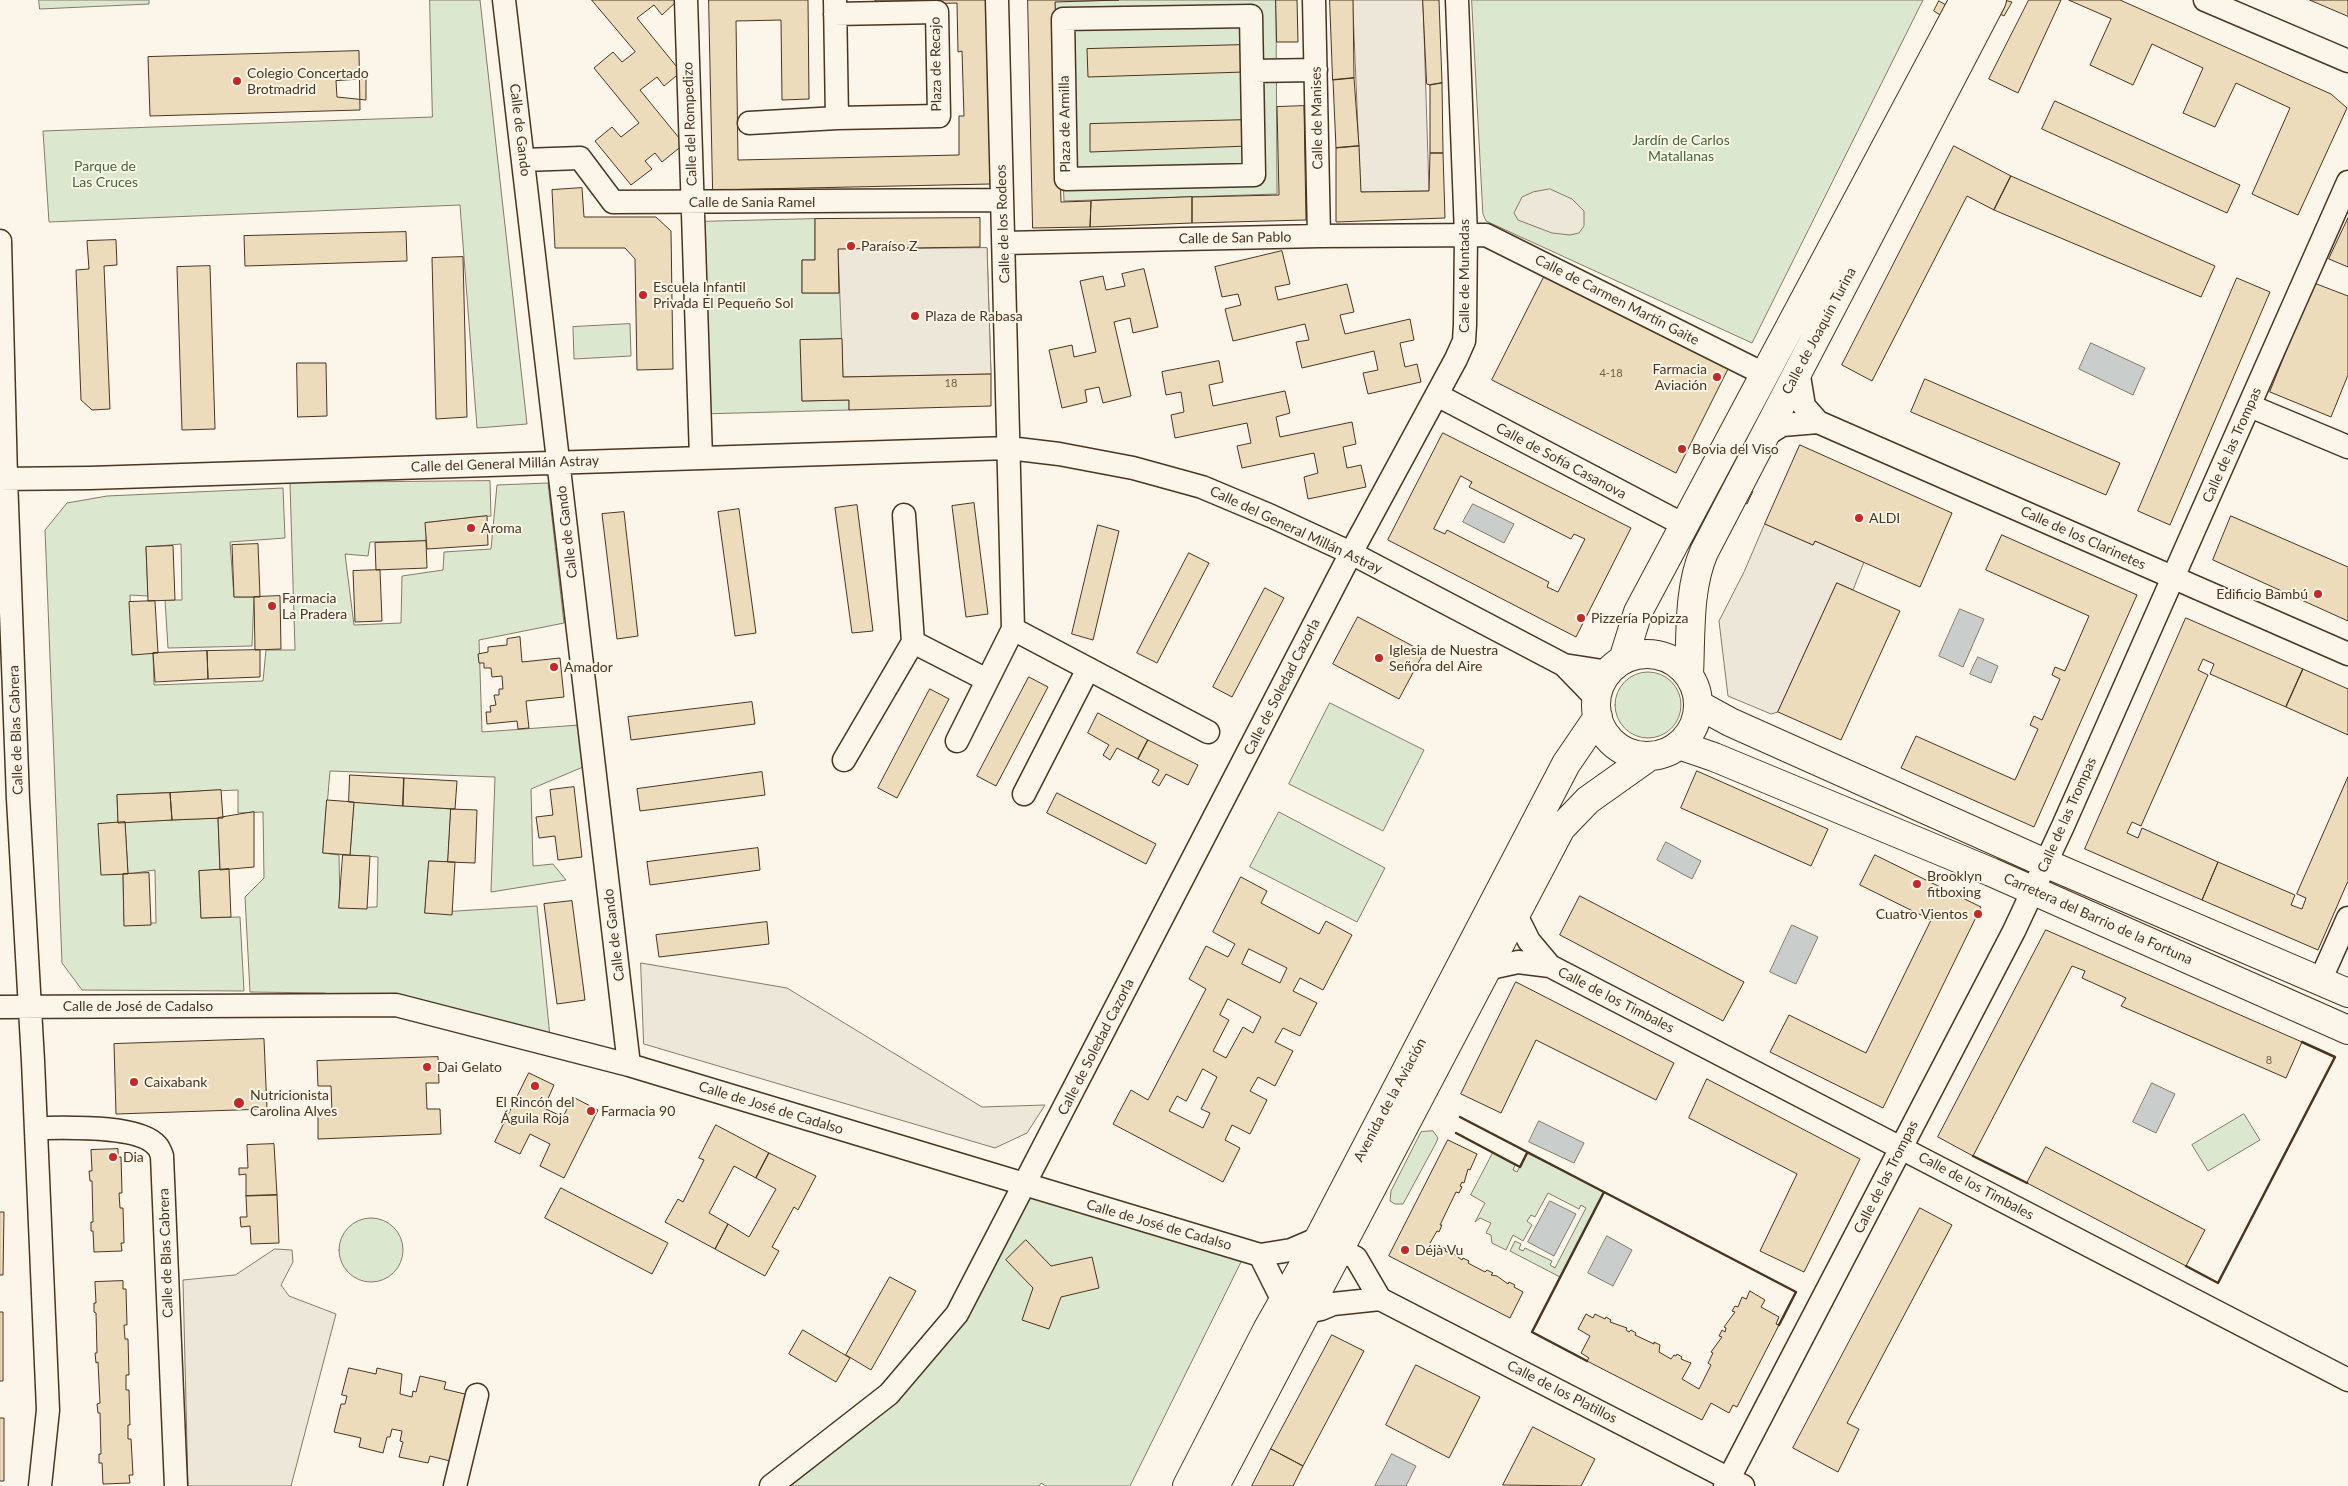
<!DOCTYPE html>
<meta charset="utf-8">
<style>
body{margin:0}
canvas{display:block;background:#fbf6e9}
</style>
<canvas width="2348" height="1486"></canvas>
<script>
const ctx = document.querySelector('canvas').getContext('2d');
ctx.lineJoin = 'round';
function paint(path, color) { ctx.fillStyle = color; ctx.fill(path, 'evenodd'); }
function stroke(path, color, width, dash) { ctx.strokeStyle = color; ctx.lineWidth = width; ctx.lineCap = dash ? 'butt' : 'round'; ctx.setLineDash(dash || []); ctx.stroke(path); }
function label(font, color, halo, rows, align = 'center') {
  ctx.font = font + ' Lato,sans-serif'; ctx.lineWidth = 4; ctx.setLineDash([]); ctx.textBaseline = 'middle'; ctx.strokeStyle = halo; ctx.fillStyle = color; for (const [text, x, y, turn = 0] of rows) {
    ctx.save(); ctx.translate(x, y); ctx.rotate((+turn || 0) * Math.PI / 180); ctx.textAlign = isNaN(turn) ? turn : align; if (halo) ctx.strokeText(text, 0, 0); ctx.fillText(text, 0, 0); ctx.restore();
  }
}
const green = new Path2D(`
 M39 0H149V4L40 9Z
 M430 0H480L527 424 477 428 460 205 49 222 43 131 432 117Z
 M1119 0H1276L1277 194 1064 201 1055 2Z
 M1472 0H1923L1752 343 1486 221 1483 214Z
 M815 219V260H802V293H839L838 249 987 248 991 374 843 377 842 339 801 340 802 401 849 400V410L700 414 693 222Z
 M630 324 631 356 574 359 573 327Z
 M490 481 491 516 426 523V541L370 542 368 556 345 554 354 625 401 623 402 576 443 570 444 552 491 549 497 485 548 483 564 623 479 640 482 732 579 725 583 767 531 789 533 866 553 864 566 880 491 892 495 777 330 771 323 853 339 855 340 908 377 907 378 857 350 855 354 802 451 809 448 862 429 861 425 913 537 906 550 1037 324 993 250 992 245 897 264 878 263 812 238 813V790L117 795 118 823 98 824 123 874 124 922 156 923 155 870 128 874 125 822 218 818 220 870 199 871 201 918 240 917 244 991 82 990 62 963 45 530 67 503 107 496 283 488 285 538 230 542 234 597H254L252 646 168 648 165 600H182L181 544 146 547 148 596 130 595 132 654 153 653 154 685 263 681 266 650H295L290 483Z
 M1615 705a33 33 0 1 1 66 0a33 33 0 1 1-66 0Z
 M1330 703 1424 750 1383 831 1289 784Z
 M1279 812 1385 868 1357 922 1250 867Z
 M2244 1114 2260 1140 2208 1171 2192 1145Z
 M1433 1131 1438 1138 1436 1143 1403 1204H1395L1390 1201 1391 1191 1421 1132Z
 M1493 1153 1515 1165 1513 1170 1517 1172 1527 1153 1604 1192 1560 1277 1510 1251 1515 1241 1521 1244 1519 1249 1523 1251 1525 1248 1552 1261 1550 1265 1555 1268 1586 1208 1581 1205 1579 1209 1548 1193 1535 1217 1531 1215 1527 1221 1532 1225 1523 1241 1513 1235 1506 1250 1492 1243 1491 1235 1486 1233 1491 1223 1480 1218 1475 1222 1485 1203 1471 1195Z
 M1026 1185 1243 1258 1130 1486H1046L1041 1483 1039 1486H782L894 1398Z
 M339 1250a32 32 0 1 1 64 0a32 32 0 1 1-64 0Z`);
paint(green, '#dce7d0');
stroke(green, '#887966', 1);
const parking = new Path2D(`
 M1353 0H1423L1429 191 1361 192Z
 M1550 189 1572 199 1584 211V226L1579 233 1570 235 1552 233 1518 220 1514 213 1522 197 1533 192Z
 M987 248 991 374 843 377 838 249Z
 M1765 524 1813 545 1815 541 1864 562 1853 590 1837 583 1778 712 1771 714 1728 696 1719 621 1744 572Z
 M641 963 787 988 982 1107 1045 1105 1027 1133 995 1148 644 1044Z
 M275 1249 292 1250 293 1262 281 1285 289 1296 336 1314 291 1486H188L183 1280 235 1275Z`);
paint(parking, '#ede7d9');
stroke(parking, '#887966', 1);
const water = new Path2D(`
 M2091 343 2145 368 2133 395 2079 369Z
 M1473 504 1514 524 1504 543 1463 522Z
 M1960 609 1984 619 1963 667 1939 656Z
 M1978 657 1998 666 1991 683 1970 674Z
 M1666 842 1701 861 1692 879 1657 860Z
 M1792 925 1818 937 1796 984 1770 972Z
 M2152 1083 2175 1094 2156 1133 2133 1122Z
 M1539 1121 1584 1143 1574 1163 1529 1142Z
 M1550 1201 1576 1214 1554 1256 1528 1242Z
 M1607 1236 1632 1250 1613 1286 1588 1273Z
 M1392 1454 1416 1466 1406 1486H1375Z`);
paint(water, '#c9cecd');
stroke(water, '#887966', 1);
const building = new Path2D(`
 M592 0H678L662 15 654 5 637 18 681 72 664 86 657 77 640 90 684 144 662 162 655 153 645 161 652 169 631 185 595 141 612 127 621 137 639 123 594 68 613 52 622 62 635 52Z
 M709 0H808L809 99 782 100 781 20 736 21 738 160 959 155V116H964L962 51 958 52 957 3 875 5V0H987L990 184 713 190Z
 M1028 0H1119L1055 2 1061 202 1091 201 1090 227 1033 228Z
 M1276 0H1297L1298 42H1277Z
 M1330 0H1353L1354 78 1333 80Z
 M1423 0H1439L1442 83 1430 85 1427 84Z
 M2004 0 2012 2 2004 16 1998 13Z
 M2029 0H2061L2018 93 1989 79Z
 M2069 0H2120L2331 94 2347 108 2298 215 2252 194 2290 108 2236 83 2215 127 2183 113 2203 68 2152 44 2133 85 2090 65 2111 19Z
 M2310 0H2348V16Z
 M1939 1 1946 5 1940 15 1934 11Z
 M1243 45 1244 72 1088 77 1087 49Z
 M359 51 360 110 150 116 148 57Z
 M1354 78 1359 146 1336 148 1333 80Z
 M366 79V100L337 97 336 81Z
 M1442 83 1443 153H1430V85Z
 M2055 101 2240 185 2227 213 2042 129Z
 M1304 106 1306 220 1192 223V197L1279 195 1277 107Z
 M1247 120 1248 146 1090 152V124Z
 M1359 146 1361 192 1429 191 1430 153H1443L1445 218 1336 222V148Z
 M1954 146 2011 176 1994 210 1967 196 1872 381 1842 365Z
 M2011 176 2215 266 2201 297 1994 210Z
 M582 188 584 217H656L671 231 673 369 637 370 635 259 625 248H555L552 190Z
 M1192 197V223L1090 227 1091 201Z
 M980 218V247L838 249 839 293H802V260H815V219Z
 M2348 218V267L2329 259Z
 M406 232 407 261 245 266 244 236Z
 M116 240 117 265 104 266 110 409 92 410 81 400 76 270 89 269 87 241Z
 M1282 251 1290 284 1275 287 1278 300 1347 284 1354 312 1340 315 1345 334 1410 319 1414 340 1400 343 1405 367 1417 364 1421 382 1368 394 1363 373 1378 370 1374 351 1302 368 1296 342 1309 340 1305 324 1233 341 1225 309 1241 305 1238 294 1222 297 1215 267Z
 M463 257 467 417 436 419 432 258Z
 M210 266 215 429 182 430 177 267Z
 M1144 269 1158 327 1133 333 1130 318 1114 322 1131 396 1103 403 1099 387 1085 390 1087 402 1062 408 1049 350 1072 345 1074 357 1096 352 1080 281 1103 276 1106 290 1125 286 1122 274Z
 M1546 273 1730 365 1676 473 1492 380Z
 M2237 278 2270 292 2170 525 2138 511Z
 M2314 283 2348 296V375L2331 417 2270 392Z
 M842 339 843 377 991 374V406L849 410V400L802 401 800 340Z
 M1219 361 1223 382 1209 385 1213 406 1285 391 1290 413 1276 417 1280 437 1352 422 1356 444 1343 447 1347 468 1361 465 1366 487 1308 499 1304 477 1318 473 1314 453 1242 468 1237 446 1251 443 1247 423 1175 438 1171 415 1184 412 1181 392 1166 395 1162 372Z
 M297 363H326L327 416 298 417Z
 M1925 379 2120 463 2106 495 1911 412Z
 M1443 433 1631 528 1576 637 1388 540ZM1461 476 1472 482 1469 487 1571 539 1574 534 1585 539 1558 592 1547 587 1549 582 1447 530 1445 534 1434 529Z
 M1800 445 1952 513 1920 587 1815 541 1813 545 1765 524Z
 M1748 488 1753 491 1747 504 1741 502Z
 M974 503 988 614 966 617 952 506Z
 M857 505 873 631 852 633 835 508Z
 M739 509 756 633 735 636 718 512Z
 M624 512 638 636 617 639 602 514Z
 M487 516 488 545 427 549 425 523Z
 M2231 516 2348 567V621L2213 560Z
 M1098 525 1119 531 1093 640 1072 634Z
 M2002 535 2137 595 2034 827 1901 768 1916 736 2015 780 2038 729 2030 725 2034 716 2042 720 2060 679 2052 675 2055 667 2065 671 2089 616 1986 570Z
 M426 541 427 568 376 570 375 543Z
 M258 544 260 597H234L232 545Z
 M173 546 175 600 148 601 146 547Z
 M1189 553 1209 563 1157 663 1137 653Z
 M380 570 382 621 355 622 353 571Z
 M1837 583 1900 611 1841 740 1778 712Z
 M1265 588 1284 598 1232 697 1213 687Z
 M280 596 281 649 255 650 254 597Z
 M155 601 158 653 132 655 129 602Z
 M1358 617 1424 652 1399 699 1333 664Z
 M2186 618 2303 669 2286 707 2210 674 2214 664 2203 659 2198 670 2208 675 2141 826 2132 822 2127 833 2138 838 2142 828 2218 862 2202 900 2085 849Z
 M520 637 522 662 560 658 564 697 526 701 529 728 518 729 517 721 487 724 486 712H491L490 706 496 705 494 695H499V689H503L502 676 492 677 491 668H484V663H479L478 654 488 652V647L507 645V639Z
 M260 650V677L208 679 207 651Z
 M207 651 208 679 155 682 153 653Z
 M2303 669 2348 689V735L2286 707Z
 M1029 677 1048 687 996 786 977 776Z
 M930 689 949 699 897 798 878 788Z
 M752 702 755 724 631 740 628 717Z
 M1098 713 1148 740 1138 759 1117 748 1110 760 1103 755 1109 745 1088 733Z
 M1148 740 1198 765 1188 785 1166 774 1159 786 1152 782 1159 770 1138 759Z
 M1697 771 1828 829 1811 866 1681 808Z
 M762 772 765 795 640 811 637 789Z
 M350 775 404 778 403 806 349 802Z
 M2348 777V881L2318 950 2202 900 2218 862 2295 895 2291 905 2302 909 2306 898 2297 894Z
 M404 778 457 781 455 809 403 806Z
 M574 787 582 857 558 860 555 836 539 838 536 817 553 815 550 790Z
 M221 790 223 818 172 820 170 793Z
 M170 793 172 820 118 823 117 795Z
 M1057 793 1156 844 1146 864 1047 813Z
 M327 800 354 802 350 855 323 853Z
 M451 809 477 810 475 863 448 862Z
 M254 812V867L220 870 218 818Z
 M125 822 128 874 101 875 98 824Z
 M758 848 760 870 650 885 647 862Z
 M343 855 370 856 367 909 339 908Z
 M1875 855 1981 907 1883 1108 1770 1052 1789 1015 1866 1053 1931 920 1860 885Z
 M429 861 455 862 452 915 425 913Z
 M229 869 231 917 201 918 199 871Z
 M149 873 151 925 124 926 123 874Z
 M1241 877 1267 891 1261 903 1319 934 1326 921 1352 935 1323 990 1300 978 1293 991 1317 1003 1300 1036 1283 1028 1275 1042 1293 1051 1275 1086 1258 1077 1250 1091 1267 1100 1250 1134 1232 1125 1225 1140 1240 1148 1223 1182 1113 1124 1131 1090 1148 1100 1206 989 1189 979 1206 946 1228 957 1235 944 1213 932ZM1249 949 1287 968 1280 983 1242 964ZM1228 999 1261 1017 1253 1033 1243 1027 1226 1058 1213 1051 1229 1020 1220 1015ZM1203 1069 1217 1077 1201 1109 1210 1113 1203 1128 1169 1111 1177 1096 1186 1101Z
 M1580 896 1744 982 1723 1021 1560 935Z
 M572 901 585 1000 557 1004 544 904Z
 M767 922 769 944 659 957 656 935Z
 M2046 930 2302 1042 2286 1078 2121 1006 2126 998 2082 978 2085 971 2072 966 1973 1156 1938 1137Z
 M1516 982 1674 1063 1656 1100 1536 1040 1501 1113 1461 1094Z
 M264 1039 267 1109 116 1114 114 1044Z
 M438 1057 439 1083H426L427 1109H440L441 1134 318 1139V1113H332L331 1086H318L317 1061Z
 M529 1073 554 1085 544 1108 563 1117 573 1097 598 1110 564 1178 540 1166 550 1144 530 1134 520 1154 495 1142Z
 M1707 1079 1860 1159 1804 1272 1760 1251 1797 1174 1689 1118Z
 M716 1125 769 1153 756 1178 734 1166 709 1213 728 1224 715 1249 665 1222 678 1199 683 1202 704 1160 699 1158Z
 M1448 1140 1477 1154 1470 1170 1468 1169 1464 1183 1462 1182 1460 1186 1462 1187 1459 1193 1456 1192 1440 1225H1442L1439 1232 1437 1231 1430 1243 1439 1248 1440 1246 1446 1249 1445 1251 1458 1256V1257L1462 1260 1463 1258 1469 1261 1468 1263 1485 1272 1487 1270 1493 1273 1491 1275 1497 1276 1508 1284 1509 1282 1515 1285 1514 1287 1523 1292 1510 1318 1389 1256Z
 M274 1144 277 1195 246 1196V1174L239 1175V1168H248L247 1145Z
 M2046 1147 2205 1230 2186 1266 2027 1183Z
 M118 1149V1157H121L122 1193H119L120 1208H123L124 1243H121L122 1251 94 1252 93 1231H91V1222H93L92 1181H90L89 1171H92L91 1150Z
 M769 1153 816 1176 798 1210 794 1207 772 1247 779 1251 765 1276 715 1249 728 1224 749 1237 776 1189 756 1178Z
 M561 1188 668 1243 652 1274 545 1218Z
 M277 1195 279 1243 251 1244 250 1226 241 1227 240 1217H247L246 1196Z
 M1920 1208 1952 1225 1847 1423 1859 1429 1838 1472 1793 1448Z
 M0 1212H4L3 1275H0Z
 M1026 1240 1051 1266 1092 1257 1099 1288 1061 1297 1049 1329 1022 1320 1033 1288 1006 1260Z
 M890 1277 916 1291 871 1370 846 1355Z
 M123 1281V1289H126L127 1325H124L125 1339H128L129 1375H126V1390H129L130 1425H128V1439H131L133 1475H129L130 1483 103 1484 102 1463H99V1454H101L100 1413H98L97 1404 100 1403 98 1362 96 1363 95 1353H97L96 1313 94 1312V1303H96L95 1282Z
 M1750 1291 1765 1300 1761 1307 1779 1317 1776 1324 1779 1325 1737 1407 1733 1405 1729 1413 1711 1403 1702 1420 1587 1361 1589 1358 1581 1353 1590 1336 1578 1329 1586 1314 1593 1318 1595 1314 1605 1319 1606 1317 1611 1320 1610 1322 1627 1328 1626 1330 1629 1332 1631 1330 1636 1333 1635 1335 1654 1344V1342L1660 1345 1659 1352 1671 1359 1674 1355 1676 1356 1677 1354 1682 1357 1681 1359 1691 1363 1682 1379 1699 1389 1711 1365 1708 1363 1713 1353 1711 1352 1722 1337 1719 1336 1722 1330 1725 1332 1726 1328 1724 1327 1735 1312 1732 1311 1735 1306 1738 1307 1742 1297 1746 1299Z
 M0 1312H3V1381H0Z
 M803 1330 850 1358 836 1382 789 1354Z
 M1332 1335 1364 1351 1303 1466 1271 1449Z
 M1416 1365 1480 1397 1449 1458 1386 1425Z
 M349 1368 376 1374 377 1368 402 1374 400 1394 412 1397 413 1391 416 1392 420 1376 446 1382 444 1389 473 1396 458 1463 430 1456 428 1463 399 1457 403 1442 400 1441 402 1431 392 1429 390 1437H387L383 1453 359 1447 361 1438 334 1432 341 1404H345L347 1396 342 1395Z
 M0 1418H4V1481H0Z
 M1533 1427 1595 1459 1581 1486 1503 1485Z
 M1271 1449 1303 1466 1293 1486H1252Z`);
paint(building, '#ecdcbc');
stroke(building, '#4a3520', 1);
const minor = new Path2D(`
 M504 0 629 1065
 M686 0 701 458
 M835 0 837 118 939 116 937 12 835 14
 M1314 0 1319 236
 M2205 0 2348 61
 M1252 71 1254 175 1066 179 1063 19 1251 16 1252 71 1316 70
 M749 123 837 118
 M524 160 580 158 613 202 1002 200
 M0 241 6 478 18 799 33 1061 48 1410 40 1486
 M1004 243 1319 236 1486 235 1766 375
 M1798 370 1804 406 1818 422 2348 654
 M1437 395 1684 525
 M2250 406 2348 447
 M1764 436 1782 425 1818 422
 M0 479 90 478 1009 448 1059 454 1133 468 1202 487 1271 516 1351 553 1564 665 1597 699
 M904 515 913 642
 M1013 629 1208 732
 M1564 665 1609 672
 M957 741 1013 629 997 0
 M844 760 913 642 987 680
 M1024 794 1088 669
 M1550 966 2348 1380
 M1486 969 1518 962 1550 966 1529 941 1515 913
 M2320 981 2348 918
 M0 1007 396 1005 629 1065 1260 1255 1291 1250 1319 1238 1356 1258 1380 1299
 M36 1128C63 1128 139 1124 157 1146 159 1148 161 1153 162 1156L176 1486
 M1260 1255 1283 1301 1307 1312 1321 1309 1333 1304 1380 1299
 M1380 1299 1743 1486
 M455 1486 477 1395
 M771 1486 889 1394 957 1314 1351 553 1456 359 1464 341 1465 325 1466 235 1457 0
 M1725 1486 2014 931 2063 826 2348 182`);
const major = new Path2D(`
 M1596 705a51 51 0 1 1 102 0a51 51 0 1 1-102 0Z
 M1623 660 1638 612 1964 0
 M1689 675C1691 635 1688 589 1704 552L1992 0
 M1699 705 1730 722 2045 863 2348 993
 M1679 745 1714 757 1991 872 2348 1030
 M1187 1486 1267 1330 1319 1238 1566 764 1598 717
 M1215 1486 1561 828 1588 800 1650 756`);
stroke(minor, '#4a3520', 25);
stroke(major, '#4a3520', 30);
stroke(minor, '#fbf6e9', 22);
stroke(major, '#fbf6e9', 28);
stroke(new Path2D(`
 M1460 1117 1604 1192 1532 1332 1587 1361
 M1456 1133 1520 1167 1527 1153
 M1973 1156 2027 1183
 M1604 1192 1796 1292 1779 1325
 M2186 1266 2218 1283 2335 1057 2302 1042`), '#4a3520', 2.5);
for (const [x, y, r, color] of [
 [237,81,5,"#c62828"],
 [851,246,5,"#c62828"],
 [643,295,5,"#c62828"],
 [915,316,5,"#c62828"],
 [1717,377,5,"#c62828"],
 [1682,449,5,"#c62828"],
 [1859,518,5,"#c62828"],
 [471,528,5,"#c62828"],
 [2318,594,5,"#c62828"],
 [272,606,5,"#c62828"],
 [1581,618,5,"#c62828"],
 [1379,658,5,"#c62828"],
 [554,667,5,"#c62828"],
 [1917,884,5,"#c62828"],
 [1978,914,5,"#c62828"],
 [427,1067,5,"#c62828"],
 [134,1082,5,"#c62828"],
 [535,1086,5,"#c62828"],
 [239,1103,6,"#c62828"],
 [591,1111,5,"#c62828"],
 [113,1157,5,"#c62828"],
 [1405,1250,5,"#c62828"]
]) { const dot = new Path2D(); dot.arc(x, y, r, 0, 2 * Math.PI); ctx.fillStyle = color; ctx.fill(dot); stroke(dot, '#fbf6e9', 2); }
label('11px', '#725f47', null, [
 ["4-18",1611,373],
 ["18",951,383],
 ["8",2269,1060]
]);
label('14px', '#4a3520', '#fbf6e9', [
 ["Plaza de Recajo",936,64,-91],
 ["Calle de Manises",1317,118,-91],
 ["Calle del Rompedizo",690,124,-92],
 ["Plaza de Armilla",1065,124,-91],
 ["Calle de Gando",520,130,83],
 ["Calle de Sania Ramel",752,202],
 ["Calle de los Rodeos",1003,224,-92],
 ["Calle de San Pablo",1235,238,-1],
 ["Calle de Muntadas",1464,276,-90],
 ["Calle de Carmen Martín Gaite",1617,300,27],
 ["Calle de Joaquín Turina",1819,331,-62],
 ["Calle de las Trompas",2232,445,-66],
 ["Calle de Sofía Casanova",1561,461,28],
 ["Calle del General Millán Astray",505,464,-2],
 ["Calle del General Millán Astray",1296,530,25],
 ["Calle de Gando",567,532,-97],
 ["Calle de los Clarinetes",2083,538,24],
 ["Calle de Soledad Cazorla",1282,687,-63],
 ["Calle de Blas Cabrera",16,730,-92],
 ["Calle de las Trompas",2067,815,-66],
 ["Carretera del Barrio de la Fortuna",2098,919,24],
 ["Calle de Gando",614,935,-97],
 ["Calle de los Timbales",1616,1000,27],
 ["Calle de José de Cadalso",138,1006],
 ["Calle de Soledad Cazorla",1096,1047,-63],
 ["Avenida de la Aviación",1390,1100,-62],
 ["Calle de José de Cadalso",771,1108,17],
 ["Calle de las Trompas",1886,1177,-63],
 ["Calle de los Timbales",1976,1186,28],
 ["Calle de José de Cadalso",1159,1225,16],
 ["Calle de Blas Cabrera",166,1253,-92],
 ["Calle de los Platillos",1562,1392,27]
]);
label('14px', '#4a3520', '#fbf6e9', [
 ["Colegio Concertado",247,73],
 ["Brotmadrid",247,89],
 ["Paraíso Z",861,246],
 ["Escuela Infantil",653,287],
 ["Privada El Pequeño Sol",653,303],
 ["Plaza de Rabasa",925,316],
 ["Farmacia",1707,369,"right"],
 ["Aviación",1707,385,"right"],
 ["Bovia del Viso",1692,449],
 ["ALDI",1869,518],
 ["Aroma",481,528],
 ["Edificio Bambú",2308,594,"right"],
 ["Farmacia",282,598],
 ["La Pradera",282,614],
 ["Pizzería Popizza",1591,618],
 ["Iglesia de Nuestra",1389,650],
 ["Señora del Aire",1389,666],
 ["Amador",564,667],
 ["Brooklyn",1927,876],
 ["fitboxing",1927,892],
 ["Cuatro Vientos",1968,914,"right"],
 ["Dai Gelato",437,1067],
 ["Caixabank",144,1082],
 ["Nutricionista",250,1095],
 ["Carolina Alves",250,1111],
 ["El Rincón del",535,1102,"center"],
 ["Águila Roja",535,1118,"center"],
 ["Farmacia 90",601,1111],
 ["Dia",123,1157],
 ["Déjà Vu",1415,1250]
], 'left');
label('14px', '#436837', '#fbf6e9', [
 ["Jardín de Carlos",1681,140],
 ["Matallanas",1681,156],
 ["Parque de",105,166],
 ["Las Cruces",105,182]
]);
</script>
